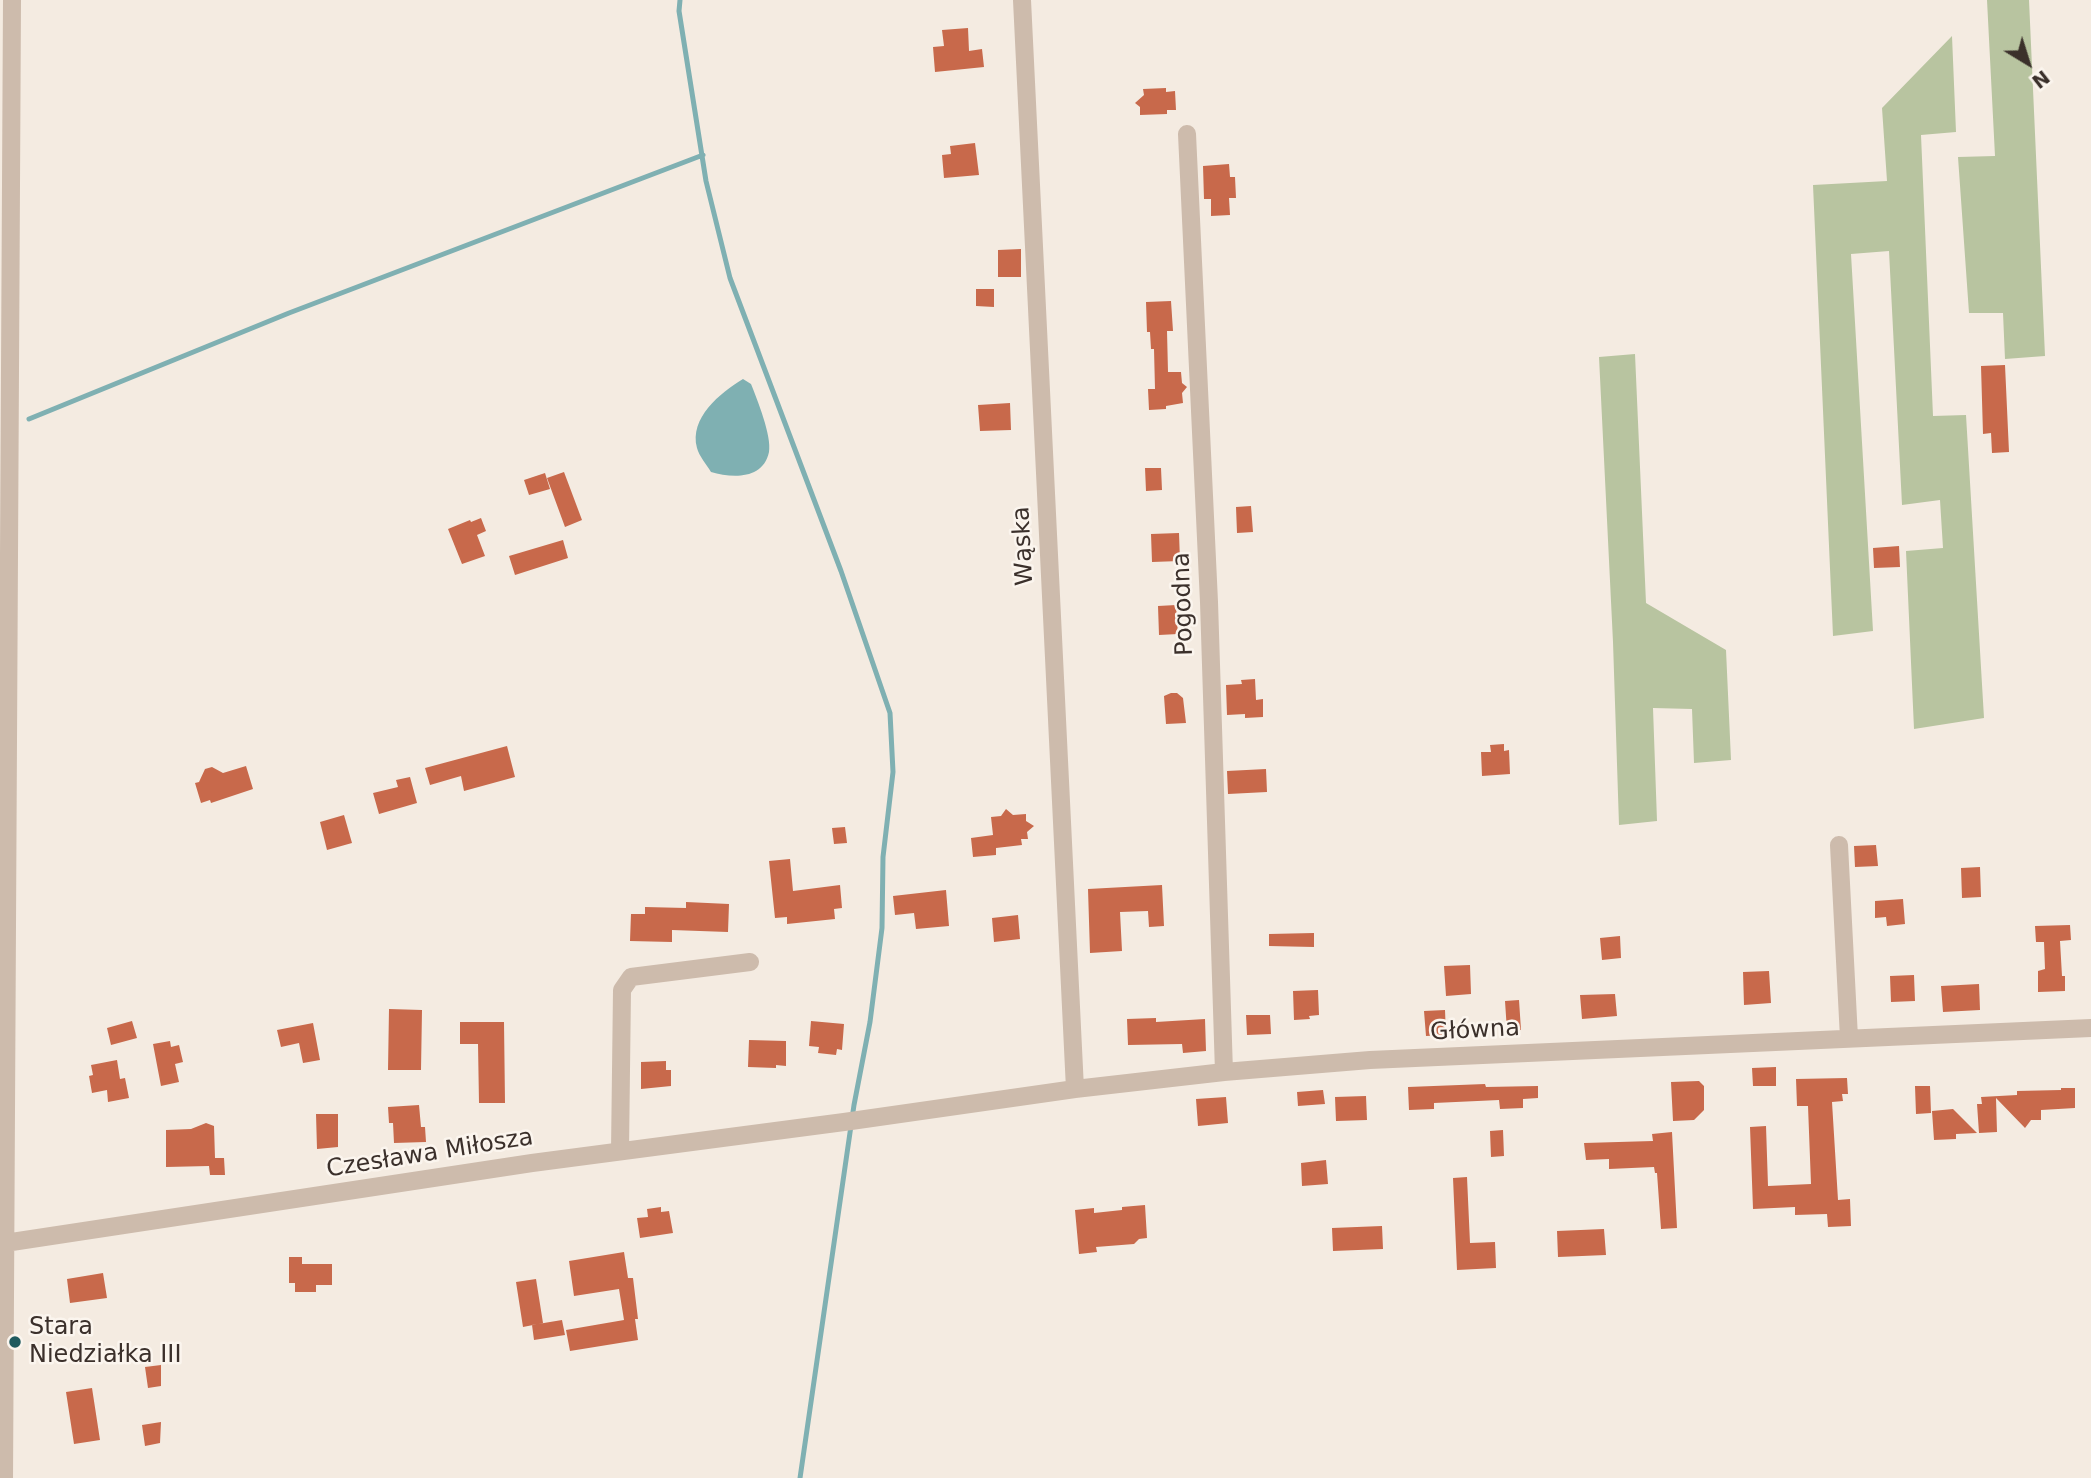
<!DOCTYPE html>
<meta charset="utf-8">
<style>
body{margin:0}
#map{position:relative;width:2091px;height:1478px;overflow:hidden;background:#f4ebe1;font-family:"DejaVu Sans",sans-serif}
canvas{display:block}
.north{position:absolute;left:1993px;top:28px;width:70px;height:70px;-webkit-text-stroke:5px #fbf5ee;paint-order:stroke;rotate:142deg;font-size:19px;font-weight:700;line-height:28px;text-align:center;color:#3b302b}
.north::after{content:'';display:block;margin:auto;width:24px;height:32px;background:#3b302b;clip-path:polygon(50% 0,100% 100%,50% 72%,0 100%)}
</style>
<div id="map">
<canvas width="2091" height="1478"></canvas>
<div class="north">N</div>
</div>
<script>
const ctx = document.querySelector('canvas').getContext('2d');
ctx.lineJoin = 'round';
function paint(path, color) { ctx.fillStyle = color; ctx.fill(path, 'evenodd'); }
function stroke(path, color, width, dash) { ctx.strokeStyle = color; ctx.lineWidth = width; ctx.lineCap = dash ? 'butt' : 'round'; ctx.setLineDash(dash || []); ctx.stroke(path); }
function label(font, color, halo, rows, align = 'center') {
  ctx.font = font + ' "DejaVu Sans",sans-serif'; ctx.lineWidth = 5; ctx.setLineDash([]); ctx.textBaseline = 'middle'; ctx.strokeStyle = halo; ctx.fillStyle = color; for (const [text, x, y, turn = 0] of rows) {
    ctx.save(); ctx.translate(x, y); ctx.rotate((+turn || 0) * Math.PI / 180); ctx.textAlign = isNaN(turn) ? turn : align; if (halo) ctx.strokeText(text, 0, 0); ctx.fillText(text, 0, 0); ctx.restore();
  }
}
paint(new Path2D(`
 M1987 0H2029L2045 356 2005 359 2003 313H1969L1958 157 1995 156Z
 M1952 36 1956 132 1921 135 1933 416 1966 415 1984 718 1914 729 1906 551 1943 548 1940 500 1902 505 1889 251 1851 254 1873 631 1833 636 1813 185 1887 181 1882 108Z
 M1635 354 1646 603 1726 650 1731 760 1694 763 1692 709 1653 708 1657 821 1619 825 1613 642 1599 357Z`), '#b8c4a0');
paint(new Path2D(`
 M743 379 751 384C757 399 772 436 769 452 763 480 732 478 711 472 707 465 699 456 697 448 689 418 720 393 743 379Z`), '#7fb0b2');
stroke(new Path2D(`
 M680 0 679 11 706 181 730 278 841 571 890 713 893 772 883 857 882 928 870 1022 854 1105 800 1478
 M29 419 289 313 703 155`), '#7fb0b2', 5);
paint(new Path2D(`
 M968 28 969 51 982 49 984 67 935 72 933 47 944 46 942 30Z
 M1166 88V92L1175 91 1176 110H1167V114L1140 115V107L1135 103 1144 95 1143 89Z
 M975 143 979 175 944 178 942 155 951 154 950 146Z
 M1229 164 1230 177H1235L1236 198H1229L1230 215 1211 216V199H1204L1203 166Z
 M1021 249V277H998V250Z
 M976 289H994V307L976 306Z
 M1171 301 1173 331H1167L1168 372H1181L1182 383 1187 387 1182 393 1183 403 1166 406V409L1149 410 1148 389H1155L1154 349H1151L1150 332H1147L1146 302Z
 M2005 365 2009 452 1992 453 1991 433 1983 434 1981 366Z
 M1010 403 1011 430 980 431 978 405Z
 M1145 468H1161L1162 490 1146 491Z
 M564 472 582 520 565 527 547 478Z
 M545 473 550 489 529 495 524 480Z
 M1251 506 1253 532 1237 533 1236 507Z
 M481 518 486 531 477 535 485 556 462 564 448 529 470 520 471 522Z
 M1179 533 1180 561 1152 562 1151 534Z
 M563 540 568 558 515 575 509 556Z
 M1899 546 1900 567 1874 568 1873 548Z
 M1176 605 1178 634 1159 635 1158 606Z
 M1255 679 1256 700 1263 699V717L1245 718V714L1227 715 1226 685 1242 684 1241 680Z
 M1171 693H1177L1183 698 1186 723 1166 724 1164 696Z
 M1504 744V751L1509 750 1510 774 1482 776 1481 752H1491L1490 745Z
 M507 746 515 777 464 791 461 776 430 785 425 768Z
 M246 766 253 789 211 803 210 800 201 803 195 783 199 782 205 769 212 767 223 773Z
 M1266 769 1267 792 1228 794 1227 771Z
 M410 777 417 803 379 814 373 793 398 787 396 780Z
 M1006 809 1013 815 1026 814V821L1034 826 1027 832 1028 839H1021L1022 845 996 848V855L973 857 971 838 993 835 991 817 1001 816Z
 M344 815 352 843 327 850 320 822Z
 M845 827 847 843 834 844 832 828Z
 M1876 845 1878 866 1855 867 1854 846Z
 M790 859 793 891 840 885 842 908 834 909 835 919 787 924V917L775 918 769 861Z
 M1980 867 1981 897 1962 898 1961 868Z
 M1162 885 1164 926 1149 927 1148 911 1120 912 1122 951 1090 953 1088 889Z
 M946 890 949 926 916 929 914 913 895 915 893 896Z
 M1903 899 1905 924 1887 926 1886 917 1875 918V901Z
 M686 902 729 904 728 932 672 930V942L630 941 631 914H645V907L686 908Z
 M1018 915 1020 939 994 942 992 918Z
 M2070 925 2071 940 2060 941 2062 976H2065V991L2038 992V971L2045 969 2044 942H2036L2035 926Z
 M1314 933V947L1269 946V934Z
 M1620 936 1621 958 1602 960 1600 938Z
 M1470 965 1471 994 1446 996 1444 966Z
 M1769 971 1771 1003 1744 1005 1743 972Z
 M1914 975 1915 1001 1891 1002 1890 976Z
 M1979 984 1980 1010 1943 1012 1941 986Z
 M1318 990 1319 1015 1309 1016 1310 1019 1294 1020 1293 991Z
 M1615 994 1617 1016 1582 1019 1580 995Z
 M1519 1000 1521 1030 1507 1031 1505 1001Z
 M389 1009 422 1010 421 1070H388Z
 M1445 1010 1446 1035 1426 1036 1424 1011Z
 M1246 1015H1270L1271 1034 1247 1035Z
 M1156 1018V1022L1205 1019 1206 1051 1183 1053 1182 1044 1128 1045 1127 1019Z
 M132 1021 137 1038 111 1045 107 1028Z
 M811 1021 844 1024 842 1050 837 1049 836 1055 818 1053 819 1047 809 1046Z
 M460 1022H504L505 1103H479L478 1044H460Z
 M313 1023 320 1060 303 1063 299 1043 281 1047 277 1030Z
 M749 1040 786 1041V1066L776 1065V1068L748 1067Z
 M170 1041 171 1047 179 1045 183 1062 175 1064 179 1082 161 1086 153 1044Z
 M117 1060 120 1079 125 1078 129 1098 108 1102 107 1090 92 1093 89 1076 93 1075 91 1065Z
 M666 1061V1070H671V1086L641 1089V1062Z
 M1776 1067V1086H1753L1752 1068Z
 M1847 1078 1848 1094H1842L1843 1101 1832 1102 1838 1200 1850 1199 1851 1226 1828 1227 1827 1214 1795 1215V1207L1753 1209 1750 1127 1766 1126 1768 1186 1811 1184 1808 1106H1797L1796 1079Z
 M1699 1081 1704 1086V1110L1694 1120 1673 1121 1671 1082Z
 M1485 1084 1486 1087 1538 1086V1098L1523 1099V1108L1500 1109 1499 1100 1434 1103V1109L1409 1110 1408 1087Z
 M1915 1086H1930L1931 1113 1916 1114Z
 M2061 1088H2075V1108L2041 1110V1120H2031L2025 1128 1996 1098 1997 1132 1979 1133 1977 1104H1982L1981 1097 2017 1095V1091L2061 1090Z
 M1323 1090 1325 1104 1298 1106 1297 1092Z
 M1366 1096 1367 1120 1336 1121 1335 1097Z
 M1226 1097 1228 1123 1198 1126 1196 1099Z
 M419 1105 421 1127H425L426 1142 394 1143 393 1123H389L388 1107Z
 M1953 1109 1977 1133 1956 1134V1139L1934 1140 1932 1111Z
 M316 1114H338V1147L317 1149Z
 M206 1123 214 1126 215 1158H224L225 1175H210L209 1166 166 1167V1130L191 1129Z
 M1503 1130 1504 1156 1491 1157 1490 1131Z
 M1672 1132 1677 1228 1661 1229 1657 1173H1655L1654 1167 1609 1169V1159L1586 1160 1584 1143 1653 1141 1652 1134Z
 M1326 1160 1328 1184 1302 1186 1301 1163Z
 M1467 1177 1470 1243 1495 1242 1496 1268 1457 1270 1453 1178Z
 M1145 1205 1147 1238 1139 1239 1134 1244 1096 1247 1097 1252 1079 1254 1075 1210 1094 1208V1213L1122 1210V1207Z
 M661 1207V1212L669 1211 673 1233 640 1238 637 1218 648 1217 647 1209Z
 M1382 1226 1383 1249 1333 1251 1332 1228Z
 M1604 1229 1606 1255 1558 1257 1557 1231Z
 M624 1252 628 1278H633L638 1319H635L638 1340 570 1351 566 1330 624 1320 619 1289 574 1296 569 1261Z
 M289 1257H302V1264H332V1285H316V1292H295V1283H289Z
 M103 1273 107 1298 70 1303 67 1279Z
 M536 1279 543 1323 523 1327 516 1282Z
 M562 1320 565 1335 534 1340 532 1325Z
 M161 1365V1386L148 1388 145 1367Z
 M92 1388 100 1440 74 1444 66 1392Z
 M161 1422 160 1443 145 1446 142 1425Z`), '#c8694b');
stroke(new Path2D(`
 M1022 0 1075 1089
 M1187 134 1209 602 1224 1072
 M1839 845 1849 1038
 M620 1151 622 990 631 977 750 962
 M5 1243 532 1163 844 1122 1075 1089 1224 1072 1370 1060 2091 1028
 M4 1478 12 0`), '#cdbbac', 18);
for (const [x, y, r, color] of [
 [15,1342,7,"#1f5a5e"]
]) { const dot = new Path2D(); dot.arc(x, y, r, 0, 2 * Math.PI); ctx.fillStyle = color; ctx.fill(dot); stroke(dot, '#fbf5ee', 2.5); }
label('24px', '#3b302b', '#fbf5ee', [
 ["Wąska",1024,546,-93],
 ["Pogodna",1184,604,-92],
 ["Główna",1475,1031,-3],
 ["Czesława Miłosza",430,1154,-9]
]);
label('24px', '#3b302b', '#fbf5ee', [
 ["Stara",29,1328],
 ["Niedziałka III",29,1356]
], 'left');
</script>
